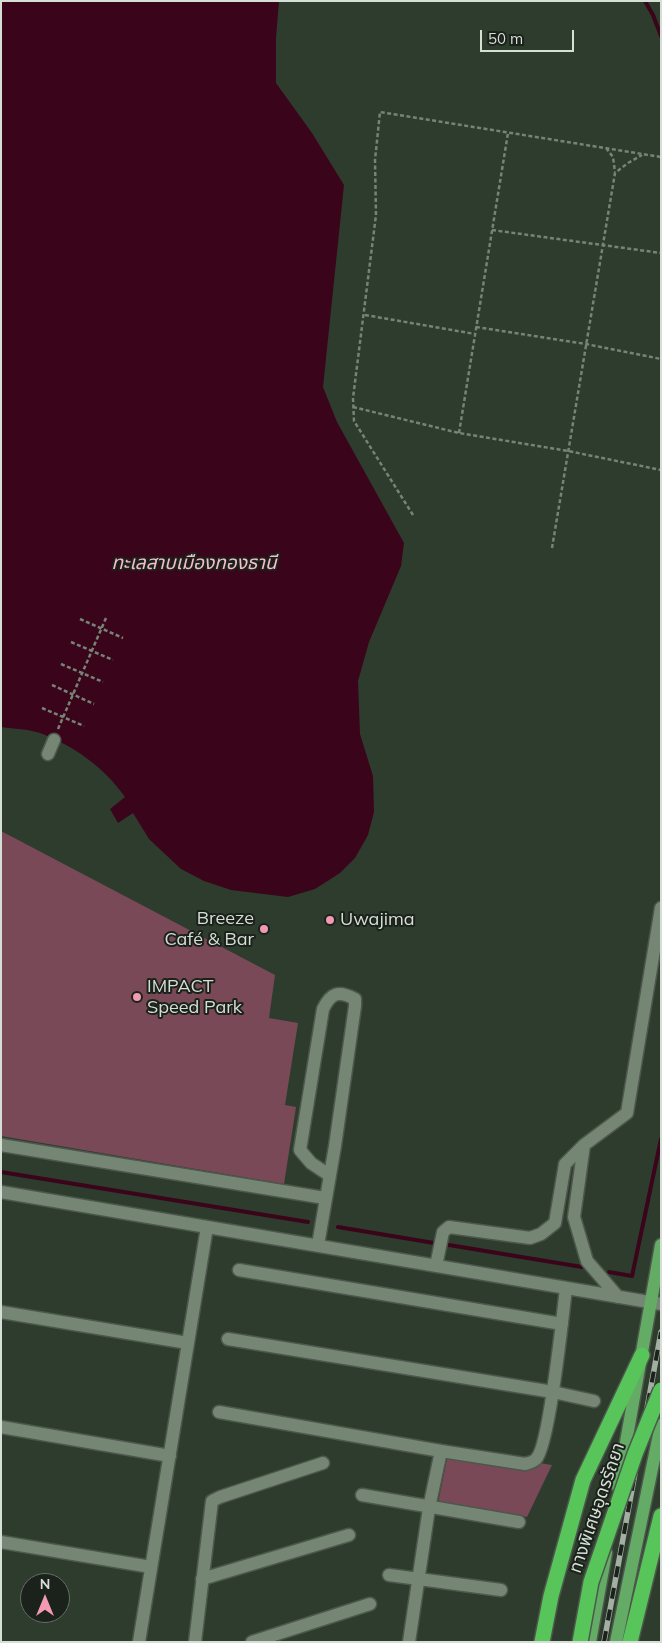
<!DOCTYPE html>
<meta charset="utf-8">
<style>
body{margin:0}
#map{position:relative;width:662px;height:1643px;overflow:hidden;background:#2e3c2e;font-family:Mulish,sans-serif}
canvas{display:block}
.frame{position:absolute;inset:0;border:2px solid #d6dfd6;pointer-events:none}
.north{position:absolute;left:20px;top:1573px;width:50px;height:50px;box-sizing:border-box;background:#1b211b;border:1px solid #666d66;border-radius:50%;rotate:0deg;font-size:14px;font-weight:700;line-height:20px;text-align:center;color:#d6dfd6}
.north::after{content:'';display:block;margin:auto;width:18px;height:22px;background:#f19ab2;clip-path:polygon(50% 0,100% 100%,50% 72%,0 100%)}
.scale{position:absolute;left:480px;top:30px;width:94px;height:22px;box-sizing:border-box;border:2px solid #d6dfd6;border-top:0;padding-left:6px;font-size:15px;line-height:18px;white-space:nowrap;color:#d6dfd6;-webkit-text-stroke:4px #1b211b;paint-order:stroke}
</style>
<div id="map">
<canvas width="662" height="1643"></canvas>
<div class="frame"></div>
<div class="north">N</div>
<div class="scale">50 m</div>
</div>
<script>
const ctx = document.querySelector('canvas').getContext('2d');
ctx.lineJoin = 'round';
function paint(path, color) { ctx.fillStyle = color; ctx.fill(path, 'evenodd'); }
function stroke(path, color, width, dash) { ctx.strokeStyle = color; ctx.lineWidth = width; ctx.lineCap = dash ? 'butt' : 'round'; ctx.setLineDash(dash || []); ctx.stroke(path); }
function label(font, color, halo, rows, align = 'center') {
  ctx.font = font + ' Mulish,"Noto Sans Thai",sans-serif'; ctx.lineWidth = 4; ctx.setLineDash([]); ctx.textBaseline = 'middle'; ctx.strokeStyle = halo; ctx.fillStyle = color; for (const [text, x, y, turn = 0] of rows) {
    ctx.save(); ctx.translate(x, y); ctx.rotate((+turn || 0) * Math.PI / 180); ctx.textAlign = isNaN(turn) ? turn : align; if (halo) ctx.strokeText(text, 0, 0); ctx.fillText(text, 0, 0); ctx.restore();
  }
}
paint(new Path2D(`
 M1 831 275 975 269 1018 298 1023 285 1105 296 1107 284 1184 1 1136Z
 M449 1449 552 1465 527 1517 438 1503Z`), '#794957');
paint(new Path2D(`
 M1 1H279L276 38V83L312 133 344 185 323 387 337 422 404 543 401 566 369 642 358 681 360 734 373 776 374 812 368 835 355 858 340 873 315 889 288 897 231 890 204 881 181 869 149 839 133 813 118 823 110 809 125 797C104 767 74 746 40 733 28 729 14 729 1 727Z`), '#3a051a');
stroke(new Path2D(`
 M645 1 653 15 661 36
 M1 1172 308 1222
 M338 1227 434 1243
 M449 1245 582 1267
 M609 1272 632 1276 661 1139`), '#3a051a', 4);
const minor = new Path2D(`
 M48 754 54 740
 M1 1145 325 1198
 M1 1192 661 1304
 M318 1245 335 1146 355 1006V999C338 990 331 993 323 1009L300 1150 311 1163 329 1175
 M436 1266 443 1232 449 1227 530 1238 541 1234 555 1223 565 1164 584 1145
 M239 1270 562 1324
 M618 1297 587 1261 574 1217 584 1145 627 1113 661 908
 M1 1312 188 1343
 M228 1339 553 1392 594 1401
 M219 1412 441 1451
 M1 1427 170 1456
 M362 1495 519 1522
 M1 1542 151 1567
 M389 1575 501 1590
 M202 1579 349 1535
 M139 1642 207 1227
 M195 1642 212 1501 220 1497 323 1463
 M252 1642 370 1604
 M409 1642 429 1508 441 1451 525 1464C528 1463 534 1462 536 1459 549 1447 563 1313 566 1288`);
const major = new Path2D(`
 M618 1487 661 1245
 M590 1642 606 1553
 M616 1642 661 1425`);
const highway = new Path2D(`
 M542 1642 551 1596 583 1480 642 1355
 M630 1642 661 1516`);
stroke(minor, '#4c584c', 15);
stroke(major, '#4c584c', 15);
stroke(highway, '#4c584c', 18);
stroke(new Path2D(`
 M606 148 613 157 615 172
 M492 230 661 253
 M365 315 475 334
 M476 327 586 344 661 359
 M353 407 459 433 568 451 661 470
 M459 433 508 133
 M413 515 354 421 353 398 376 215 375 160 380 112 661 157
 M552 548 615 173 628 163 642 155
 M80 619 123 638
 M71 642 113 660
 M61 664 103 682
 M52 685 94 704
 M42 708 84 726
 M58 729 106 618`), '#778377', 2.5, [4, 2.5]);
stroke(minor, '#768675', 12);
stroke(major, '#64ac65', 12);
stroke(highway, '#58c55a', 15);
const rail = new Path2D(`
 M604 1642 661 1332`);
stroke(rail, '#a4afa4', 5.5);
stroke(rail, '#1b211b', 4, [11]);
const highwayBridge = new Path2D(`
 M580 1642 591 1582 635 1454 661 1390`);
stroke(highwayBridge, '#4c584c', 18, []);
stroke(highwayBridge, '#58c55a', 15);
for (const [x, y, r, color] of [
 [330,920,5,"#f19ab2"],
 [264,929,5,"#f19ab2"],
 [137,997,5,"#f19ab2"]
]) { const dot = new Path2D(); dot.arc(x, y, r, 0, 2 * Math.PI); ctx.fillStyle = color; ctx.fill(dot); stroke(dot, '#1b211b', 2); }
label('18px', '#d6dfd6', '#1b211b', [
 ["Breeze",254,919,"right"],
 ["Café & Bar",254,940,"right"],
 ["Uwajima",340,920],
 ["IMPACT",147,987],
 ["Speed Park",147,1008]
], 'left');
label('18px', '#d6dfd6', '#1b211b', [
 ["ทางพิเศษอุดรรัถยา",597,1508,-71]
]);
label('italic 19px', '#f6bccb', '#1b211b', [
 ["ทะเลสาบเมืองทองธานี",194,563]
]);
</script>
